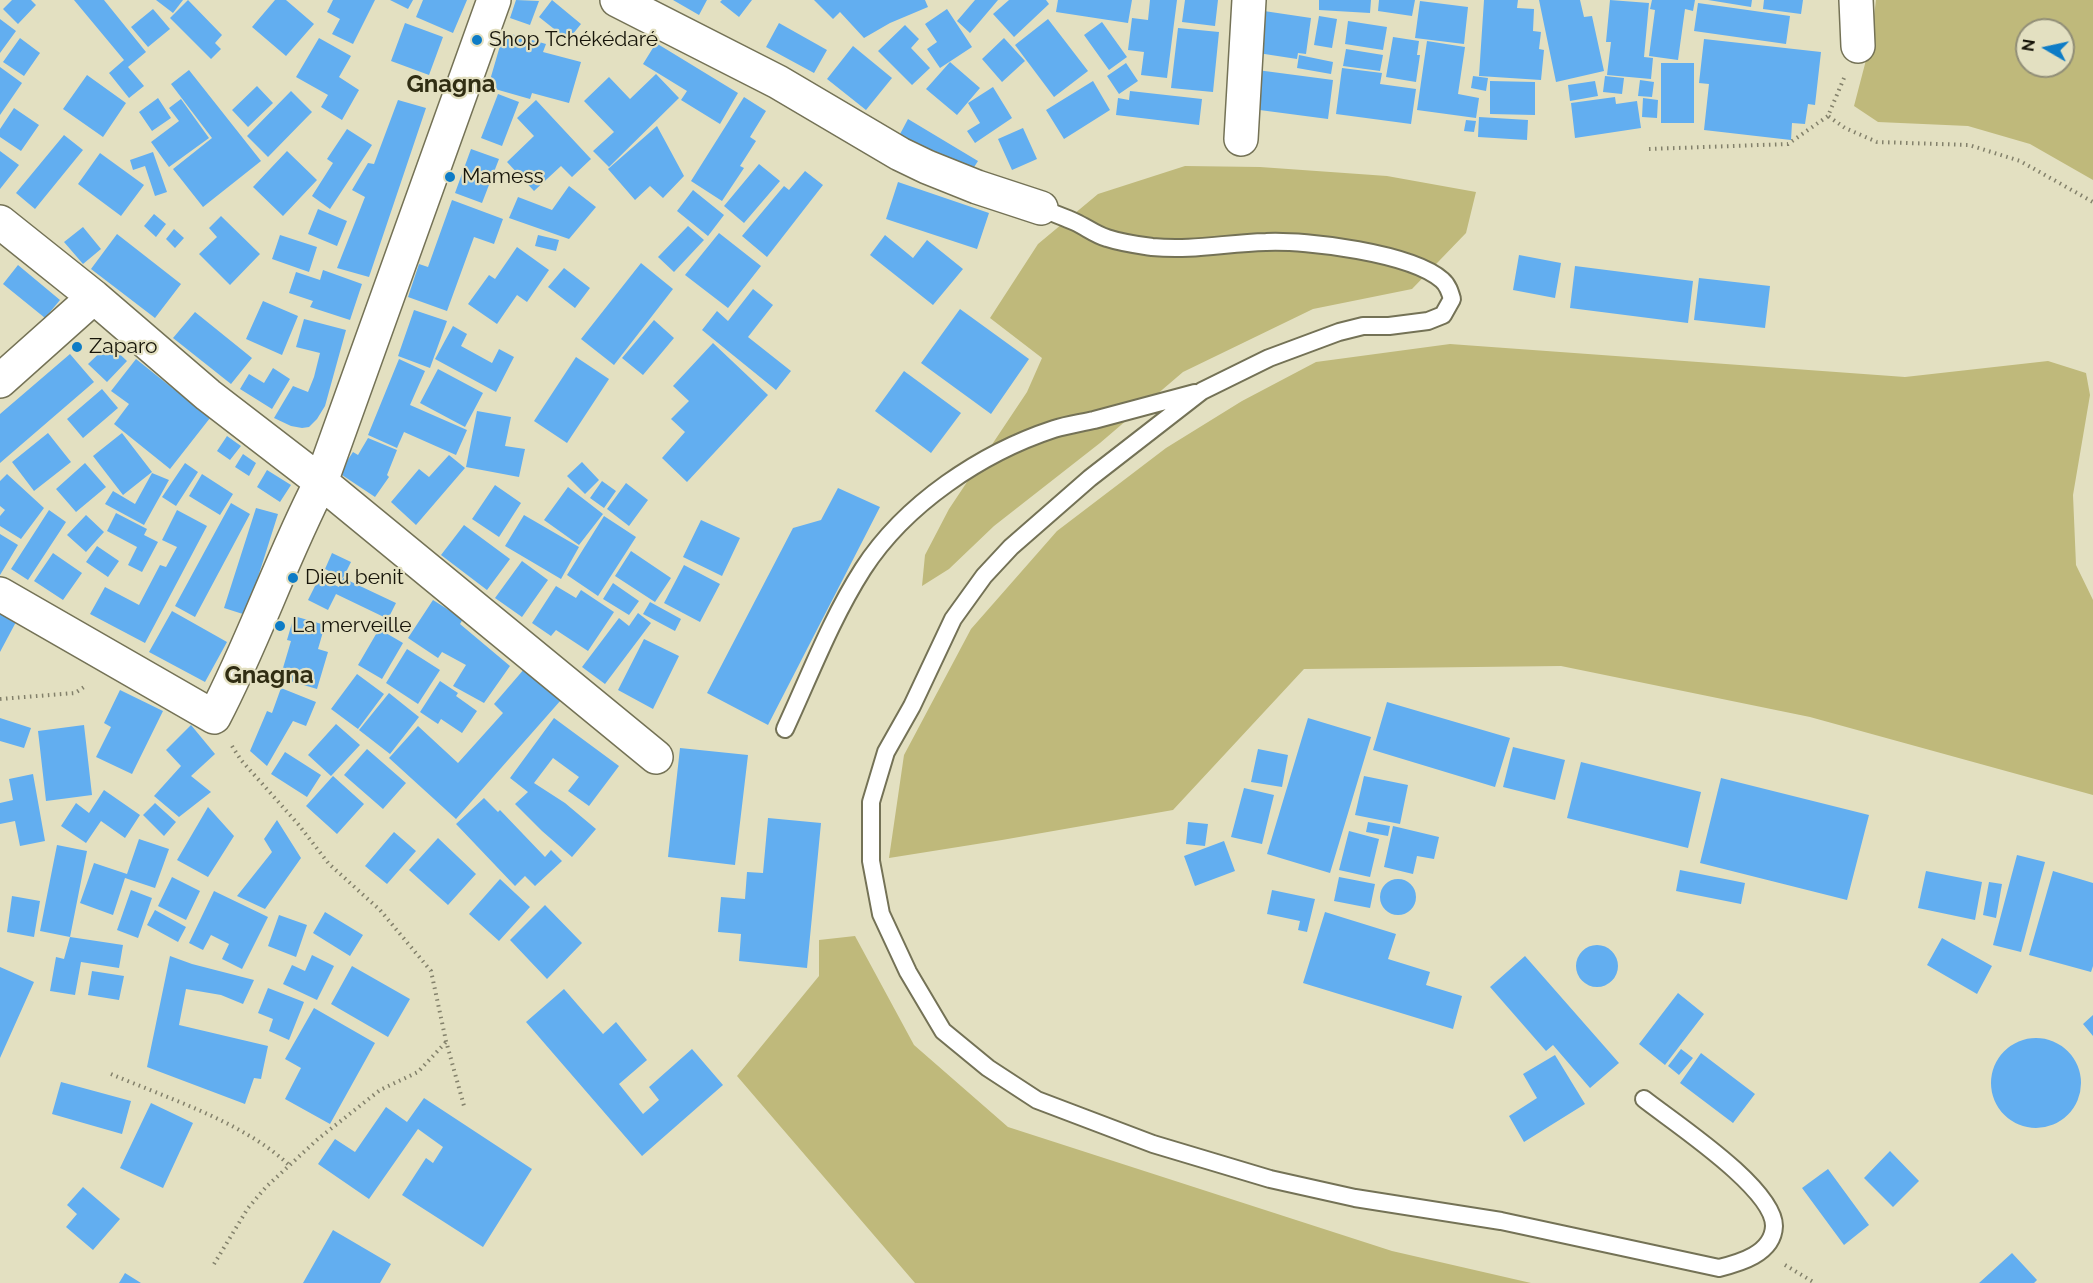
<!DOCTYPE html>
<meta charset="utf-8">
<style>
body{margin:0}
#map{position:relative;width:2093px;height:1283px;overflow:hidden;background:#e3e0c1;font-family:Raleway,sans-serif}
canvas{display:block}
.north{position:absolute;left:2015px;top:18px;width:60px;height:60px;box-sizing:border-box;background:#e3e0c1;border:2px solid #918e77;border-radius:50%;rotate:279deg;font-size:16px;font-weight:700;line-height:24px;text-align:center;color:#161409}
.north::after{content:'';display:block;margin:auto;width:21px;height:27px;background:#0e7cc6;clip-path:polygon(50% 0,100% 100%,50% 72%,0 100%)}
</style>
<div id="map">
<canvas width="2093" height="1283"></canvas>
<div class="north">N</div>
</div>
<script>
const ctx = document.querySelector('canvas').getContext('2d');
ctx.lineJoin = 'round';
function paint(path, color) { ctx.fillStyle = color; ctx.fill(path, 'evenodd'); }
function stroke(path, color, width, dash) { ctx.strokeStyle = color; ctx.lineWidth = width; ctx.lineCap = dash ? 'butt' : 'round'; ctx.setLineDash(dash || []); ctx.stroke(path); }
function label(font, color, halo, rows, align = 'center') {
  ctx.font = font + ' Raleway,sans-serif'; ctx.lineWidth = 4.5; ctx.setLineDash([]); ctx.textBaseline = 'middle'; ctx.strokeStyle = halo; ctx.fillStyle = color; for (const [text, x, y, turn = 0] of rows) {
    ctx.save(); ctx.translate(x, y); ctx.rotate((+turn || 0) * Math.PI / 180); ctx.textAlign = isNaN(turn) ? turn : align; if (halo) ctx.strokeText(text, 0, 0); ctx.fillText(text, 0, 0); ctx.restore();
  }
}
paint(new Path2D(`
 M1876 0H2093V180L2030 144 1968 126 1878 122 1854 106 1871 41ZM2027 30H2063V66H2027Z
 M1185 166 1260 167 1387 176 1476 192 1466 233 1412 289 1313 309 1183 372 1100 443 994 526 949 569 922 586 925 555 949 509 1027 392 1042 358 990 318 1038 244 1098 194Z
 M1450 344 1905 377 2048 361 2086 373 2090 395 2073 495 2076 565 2093 600V795L1810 717 1561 666 1304 669 1173 810 1002 840 889 858 904 755 971 629 1057 531 1166 448 1242 401 1316 362Z
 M855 936 914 1045 1008 1127 1392 1251 1531 1283H915L737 1076 819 976V940Z`), '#bfb97b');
paint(new Path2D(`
 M12 0H31L36 5 18 24 3 9Z
 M74 0H104L146 52 128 67 144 86 129 98 109 73 124 60Z
 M156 0H183L173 13Z
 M188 0 222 35 215 43 221 49 211 59 170 18Z
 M275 0H286L314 24 286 56 252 27Z
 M333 0H375L353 44 332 34 340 19 327 12Z
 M390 0H413L408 9Z
 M423 0H467L453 33 416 17Z
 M516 0 539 1 530 25 510 18Z
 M552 0 581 24 568 40 539 17Z
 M673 0H707L699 15Z
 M722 0H752L739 17 720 2Z
 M814 0H925L928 7 890 23 864 38 840 12 833 19Z
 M975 0H998L970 33 957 21Z
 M1009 0H1046L1049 4 1014 37 993 14Z
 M1058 0H1132L1128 23 1056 12Z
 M1150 0H1177L1167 78 1141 75 1144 52 1128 50 1132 18 1148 20Z
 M1185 0H1218L1215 26 1182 22Z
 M1319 0H1371L1370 13 1319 10Z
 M1379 0H1415L1412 16 1378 11Z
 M1484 0H1518L1517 8 1534 9 1533 31 1541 32 1539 49 1544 50 1541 80 1479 76Z
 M1539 0H1580L1584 17 1592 16 1604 71 1556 82Z
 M1610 0 1649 3 1644 57 1653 58 1651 79 1607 75 1611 42H1606Z
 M1652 0H1695L1693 11 1685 9 1678 60 1649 56 1655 10 1650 9Z
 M1708 0H1752L1751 7Z
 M1764 0H1803L1801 14 1763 9Z
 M1420 1 1468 7 1464 44 1415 38Z
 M1698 3 1790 16 1786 44 1694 31Z
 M153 9 170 29 148 47 131 27Z
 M947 9 972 47 940 68 927 49 937 42 925 24Z
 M1264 11 1311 18 1306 54 1298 53 1297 59 1258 53Z
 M1319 16 1337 19 1332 48 1314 45Z
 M0 19 16 31 0 53Z
 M1048 19 1088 71 1054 97 1015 45Z
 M1348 21 1387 27 1383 50 1345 44Z
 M1102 22 1127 57 1109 70 1084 35Z
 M405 23 443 37 429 75 391 61Z
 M779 23 827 50 814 73 766 47Z
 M905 25 919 39 911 48 930 68 912 85 878 51Z
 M1178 28 1219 32 1213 92 1171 88Z
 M504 32 546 44 543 52 581 62 569 103 532 93 530 99 488 87Z
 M1393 37 1419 41 1417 55H1420L1416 82 1386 77Z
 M20 38 40 53 24 76 3 62Z
 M319 38 351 56 339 77 359 90 342 120 321 107 328 95 296 77Z
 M1004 38 1025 61 1002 82 982 59Z
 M1704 39 1821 52 1815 105 1808 104 1805 124 1792 123 1791 140 1704 130 1709 84 1699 83Z
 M1427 41 1465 47 1458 94 1479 98 1476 118 1417 110Z
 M656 43 738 93 720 124 681 100 687 91 643 64Z
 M853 46 892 78 866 110 827 79Z
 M1346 49 1383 55 1380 71 1343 66Z
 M1299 55 1333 62 1331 74 1297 68Z
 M950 62 980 88 957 115 926 89Z
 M1126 63 1138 81 1119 94 1107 76Z
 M1661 63H1694V123H1661Z
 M0 67 22 83 0 115Z
 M1342 68 1382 73 1380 84 1416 89 1411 124 1336 114Z
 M189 70 261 161 203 207 173 169 212 138 171 84Z
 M1257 70 1333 80 1328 119 1252 109Z
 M656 74 679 98 609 167 593 151 614 132 584 101 609 77 630 99Z
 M87 75 126 103 103 137 63 109Z
 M1473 76 1488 78 1486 91 1471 88Z
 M1605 76 1624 78 1622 94 1603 92Z
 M1640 80 1654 82 1652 97 1638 96Z
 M1093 81 1110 110 1064 139 1046 110Z
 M1490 81 1535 82V115L1490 114Z
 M1595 81 1598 96 1570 101 1568 85Z
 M257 86 273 103 248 127 232 110Z
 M993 87 1012 118 975 143 967 131 980 123 968 103Z
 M291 91 312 112 268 157 247 136Z
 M1130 91 1202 99 1199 125 1116 115 1118 98 1129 100Z
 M498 94 519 102 502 146 481 138Z
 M744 97 766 111 750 137 756 141 740 166 744 168 722 201 691 181Z
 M1615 97 1616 104 1637 101 1641 128 1575 138 1571 103Z
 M158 98 171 118 152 131 139 112Z
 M1643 98 1658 100 1657 118 1642 117Z
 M181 99 209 138 169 167 151 142 179 121 169 108Z
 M398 100 426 108 369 277 337 268 365 197 352 190 368 163 374 164Z
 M536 100 591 159 572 177 561 166 534 191 507 162 534 136 517 118Z
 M14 108 39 125 21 151 0 137V129Z
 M1479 117 1528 120 1527 140 1478 137Z
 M908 119 978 161 967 178 899 136Z
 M1466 120 1476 121 1474 132 1464 131Z
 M657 126 684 176 663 198 650 186 635 200 608 169Z
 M1023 128 1037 159 1012 170 998 139Z
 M347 129 372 145 330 209 312 196 333 163 327 159Z
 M64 135 83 150 35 209 16 193Z
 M471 149 499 159 482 203 455 193Z
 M0 151 19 165 0 189Z
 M287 151 317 180 283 216 253 187Z
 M153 152 167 192 155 196 145 166 133 170 130 160Z
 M100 153 144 185 121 216 78 184Z
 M759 164 780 181 744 223 724 206Z
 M805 171 823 185 767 257 742 236 784 186 789 190Z
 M898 182 989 213 977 249 886 219Z
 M569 186 596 207 569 239 509 218 518 197 552 210Z
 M693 190 724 215 708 236 677 211Z
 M452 200 503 219 494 244 474 237 447 311 408 297 419 264 428 267Z
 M318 209 347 221 337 246 308 234Z
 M154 214 166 224 156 237 144 226Z
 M221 216 260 254 230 285 199 254 217 237 209 228Z
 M688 226 704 240 674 272 658 257Z
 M83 227 101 249 83 264 64 242Z
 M174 229 184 238 175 248 166 239Z
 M719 233 761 266 728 308 685 275Z
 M117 234 181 284 155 318 91 269Z
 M280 235 317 247 309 272 272 259Z
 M538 235 559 240 556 251 535 246Z
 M885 235 913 258 927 240 963 269 933 305 870 255Z
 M517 247 549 270 527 302 517 295 497 324 468 304 489 275 495 279Z
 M1519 255 1561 263 1555 298 1513 290Z
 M641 263 673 289 614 365 581 339Z
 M18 265 60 300 45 318 3 284Z
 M1575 266 1693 281 1688 323 1570 308Z
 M564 268 590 288 575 308 548 287Z
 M323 270 362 284 350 320 310 307 313 301 289 293 296 272 320 280Z
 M1699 278 1770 286 1765 328 1694 320Z
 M753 289 773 305 748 337 791 371 776 390 702 330 717 311 728 321Z
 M263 301 298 316 282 355 246 339Z
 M960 309 1029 359 991 414 921 363Z
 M414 310 447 321 430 368 398 356Z
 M195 312 252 358 231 384 173 338Z
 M304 319 346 330 325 406 317 419 309 427 302 428 291 426 274 418 293 386 308 392 314 377 320 353 296 347Z
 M654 320 674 338 643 375 622 358Z
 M453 326 467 334 461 346 492 363 499 349 514 357 496 392 435 359Z
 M713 343 768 395 687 482 662 458 685 432 671 419 689 401 673 386Z
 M109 344 127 361 107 382 88 364Z
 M70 354 94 382 0 463V414Z
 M576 357 609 379 567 443 534 421Z
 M136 359 210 418 170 469 114 424 129 404 111 391Z
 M399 359 425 371 410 405 467 430 456 455 404 432 397 448 368 435Z
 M273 368 290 379 272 409 240 389 249 374 264 383Z
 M438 369 483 393 465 427 420 403Z
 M904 371 961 413 931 453 875 411Z
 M102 389 118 408 83 438 67 419Z
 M477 411 511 417 505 446 525 449 519 477 466 467Z
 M48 433 71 462 34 491 12 462Z
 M122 433 152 472 123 495 93 456Z
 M227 436 241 446 230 460 217 451Z
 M368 438 397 450 387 475 389 477 375 497 339 473 353 452 358 455Z
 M243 454 256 463 249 476 235 467Z
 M449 455 465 468 416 525 391 502 419 469 429 477Z
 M582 462 599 480 585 494 567 476Z
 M85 463 106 487 76 512 56 489Z
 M185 463 198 472 176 506 162 497Z
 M267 470 291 485 280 502 257 487Z
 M152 473 169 480 144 525 105 504 113 491 135 504Z
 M7 474 44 508 21 539 0 526V516L5 510 0 506V481Z
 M202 474 233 494 220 515 189 496Z
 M602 481 616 491 604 508 590 498Z
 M626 483 648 500 629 526 607 509Z
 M495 485 521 503 499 537 472 519Z
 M568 487 603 514 579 545 544 520Z
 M838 488 880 507 768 725 707 693 793 528 821 520Z
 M231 503 250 514 195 617 175 606Z
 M256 508 278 514 246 615 224 608Z
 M49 510 66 522 28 580 11 569Z
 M177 510 207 526 145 643 90 614 105 587 139 605 160 565 166 567 177 547 162 540Z
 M116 513 147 529 144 535 158 542 142 572 128 565 137 547 107 531Z
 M86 515 104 532 86 552 67 535Z
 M524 515 579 547 561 579 505 546Z
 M604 516 636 537 598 596 567 575Z
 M701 520 740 538 722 576 683 557Z
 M464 525 510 559 487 590 441 555Z
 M0 534 18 545 0 575Z
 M97 546 119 561 108 577 86 562Z
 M631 551 671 578 655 602 615 576Z
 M53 553 82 573 63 600 34 581Z
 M332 553 351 562 343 578 396 603 388 619 336 594 328 610 308 600 319 578 339 587 343 578 325 569Z
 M522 561 548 580 522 617 495 598Z
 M684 565 720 584 700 622 664 603Z
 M613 583 639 601 629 615 603 599Z
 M556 586 576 598 581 590 614 612 588 651 556 630 551 636 532 623Z
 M433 600 463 619 460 624 510 666 484 703 453 686 466 665 442 652 438 658 408 638Z
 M650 602 681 619 675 631 643 614Z
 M172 611 227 642 205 682 149 652Z
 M0 613 16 622 0 652Z
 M638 613 651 623 605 684 582 667 619 618 629 626Z
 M294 616 325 625 318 649 328 652 317 689 280 678 291 641 287 640Z
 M379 629 403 643 382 679 358 665Z
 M644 639 679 656 653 709 618 690Z
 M407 649 440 670 418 704 386 683Z
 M525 668 561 700 456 819 389 758 418 726 458 763 503 713 494 704Z
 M357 674 384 694 358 729 331 709Z
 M440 681 458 693 456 696 477 711 462 733 441 719 438 724 420 712Z
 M281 688 316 702 306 726 293 721 267 766 250 751 267 711 272 713Z
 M120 690 163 711 132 774 96 757 111 727 104 723Z
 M389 693 419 717 390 754 359 730Z
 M1387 702 1510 738 1495 787 1373 750Z
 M0 718 31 728 24 748 0 741Z
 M554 718 619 766 589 806 568 791 579 777 553 758 534 783 565 803 596 829 572 857 542 831 515 804 528 792 510 778Z
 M1308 718 1371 737 1330 873 1267 854Z
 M336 724 360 745 331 776 308 755Z
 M84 725 92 795 46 801 38 731Z
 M191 725 215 754 191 776 211 792 179 817 154 796 181 766 166 750Z
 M1513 747 1565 760 1555 800 1503 787Z
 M680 748 748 755 735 865 668 857Z
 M367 749 406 783 383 809 344 775Z
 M1258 749 1288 755 1282 787 1251 782Z
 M285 752 321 775 307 797 271 774Z
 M1581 762 1701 792 1688 848 1567 818Z
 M33 774 45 841 20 846 15 821 0 824V803L13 800 9 779Z
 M333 776 364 804 337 834 306 806Z
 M1364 776 1408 785 1400 824 1355 815Z
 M1721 778 1869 815 1847 900 1700 863Z
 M1244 788 1274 795 1262 844 1231 837Z
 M104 790 140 815 125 838 101 821 86 843 61 826 76 803 89 813Z
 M484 798 498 812 500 810 545 857 551 850 562 861 535 886 525 876 515 886 456 824Z
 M155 803 176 822 164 836 143 815Z
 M208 807 234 836 208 877 177 860Z
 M768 818 821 823 807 968 739 961 741 934 718 932 721 897 745 899 747 872 763 873Z
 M277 820 301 858 265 909 237 896 272 852 264 839Z
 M1188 822 1208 824 1205 846 1186 844Z
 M1368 822 1390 826 1388 836 1366 832Z
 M1393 826 1439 837 1434 859 1417 856 1413 874 1384 867Z
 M1349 831 1379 839 1370 877 1339 870Z
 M394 832 416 851 387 884 365 866Z
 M438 838 476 874 448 905 409 870Z
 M139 839 169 849 155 888 125 878 113 915 80 903 94 863 127 874Z
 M1224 841 1235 871 1195 886 1184 856Z
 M57 845 87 851 70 937 123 945 119 968 81 962 75 995 50 991 56 957 64 959 70 937 40 931Z
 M2017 855 2045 862 2021 952 1993 945Z
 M1680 870 1745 883 1741 904 1676 891Z
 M1926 871 1982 882 1975 920 1918 908Z
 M2053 871 2093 883V966L2091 972 2029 955Z
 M172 877 200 891 186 920 158 906Z
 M1339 877 1375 884 1370 908 1334 901Z
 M500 879 530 907 499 941 469 914Z
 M1380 897a18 18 0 1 1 36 0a18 18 0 1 1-36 0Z
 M1989 882 2002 884 1996 918 1983 915Z
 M131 890 152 898 138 938 117 930Z
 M1272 890 1315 899 1307 932 1298 930 1300 921 1267 914Z
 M214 891 268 917 242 969 222 959 229 944 211 935 203 950 189 943Z
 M12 896 40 901 34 937 7 932Z
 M545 905 582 943 547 979 510 940Z
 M155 910 186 927 178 942 147 925Z
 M325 912 363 935 350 956 313 933Z
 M1325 912 1396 934 1388 959 1430 972 1426 985 1462 996 1453 1029 1303 983Z
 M279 915 307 925 296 957 268 946Z
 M1942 938 1992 966 1977 994 1927 965Z
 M1576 966a21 21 0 1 1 42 0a21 21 0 1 1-42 0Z
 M312 955 334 966 317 1000 283 984 292 965 305 971Z
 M170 956 192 964 254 980 243 1004 221 995 186 989 179 1025 268 1046 261 1079 254 1078 245 1104 147 1067Z
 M1525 956 1619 1063 1590 1088 1553 1045 1546 1051 1490 987Z
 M352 966 410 999 388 1037 331 1004Z
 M0 967 34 982 0 1058Z
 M92 971 124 976 119 1000 88 995Z
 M268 988 304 1002 289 1040 269 1031 273 1019 258 1013Z
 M564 989 603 1034 616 1022 647 1060 619 1084 643 1114 659 1100 649 1087 692 1049 723 1085 642 1156 526 1022Z
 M1678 993 1704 1014 1665 1065 1639 1044Z
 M314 1008 375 1043 330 1124 285 1099 301 1068 285 1059Z
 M2093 1015V1036L2083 1024Z
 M1991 1083a45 45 0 1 1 90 0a45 45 0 1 1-90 0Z
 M1681 1049 1693 1058 1679 1075 1668 1066Z
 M1701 1053 1755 1094 1733 1123 1680 1083Z
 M1555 1055 1585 1104 1524 1142 1509 1116 1537 1098 1523 1074Z
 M61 1082 131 1101 122 1134 52 1114Z
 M424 1098 532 1169 483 1247 402 1195 426 1158 433 1163 443 1147 418 1129 369 1199 318 1164 335 1139 355 1152 386 1107 407 1122Z
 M151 1103 193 1123 163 1188 120 1168Z
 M1890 1151 1919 1181 1893 1207 1864 1178Z
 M1828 1169 1869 1225 1844 1245 1802 1188Z
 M83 1187 120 1219 93 1250 66 1227 77 1214 67 1205Z
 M333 1230 391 1264 380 1283H303Z
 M2012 1253 2037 1280 2034 1283H1979Z
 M125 1273 141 1283H119Z`), '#62aef0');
const lane = new Path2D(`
 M1041 208C1052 213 1064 217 1075 222 1086 227 1096 235 1107 238 1122 243 1138 245 1152 247 1193 251 1226 243 1266 242 1307 240 1411 253 1442 280 1448 285 1450 292 1452 299L1443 315 1428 321 1389 326H1363L1339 332 1269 358 1202 391 1090 478 1011 547 984 576 953 619 912 706 886 752 871 802V861L881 914 908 972 943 1031 988 1068 1037 1100 1153 1144 1270 1179 1355 1198 1501 1221 1719 1268C1739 1263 1773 1254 1774 1226 1774 1188 1673 1122 1644 1099
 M785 729C810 675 831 619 863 569 905 504 981 453 1054 429 1067 425 1081 423 1094 420 1128 411 1162 402 1195 393`);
const street = new Path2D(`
 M617 0 778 82 900 154 927 167 977 187 1041 208
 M1856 0 1858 46
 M1241 139 1249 0
 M0 222 94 297 208 395 321 482 656 757
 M0 381 94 297
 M0 594 214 717C254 641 281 559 321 482L494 0`);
stroke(lane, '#747256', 20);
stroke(street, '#747256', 36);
stroke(new Path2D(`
 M1844 78 1828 116 1845 128 1877 142 1969 145 2020 161 2093 202
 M1649 149 1788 144 1828 116
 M0 699 75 693 87 685
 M232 746 241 760 298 824 329 864 380 910 431 971 446 1041 464 1106
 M111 1074C169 1099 244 1122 290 1166
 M214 1264 248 1208 266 1187 318 1139 380 1090 418 1072 446 1042
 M1785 1265 1815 1283`), '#83816b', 4, [1.5, 4.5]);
stroke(lane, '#fff', 16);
stroke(street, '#fff', 33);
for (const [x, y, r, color] of [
 [477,40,6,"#0e7cc6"],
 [450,177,6,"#0e7cc6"],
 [77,347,6,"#0e7cc6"],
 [293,578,6,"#0e7cc6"],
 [280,626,6,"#0e7cc6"]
]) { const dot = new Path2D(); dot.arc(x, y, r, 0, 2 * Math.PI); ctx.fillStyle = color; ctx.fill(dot); stroke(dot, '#e3e0c1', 2); }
label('21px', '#161409', '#e3e0c1', [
 ["Shop Tchékédaré",489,40],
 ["Mamess",462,177],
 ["Zaparo",89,347],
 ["Dieu benit",305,578],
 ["La merveille",292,626]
], 'left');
label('bold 24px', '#302d13', '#e3e0c1', [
 ["Gnagna",451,85],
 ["Gnagna",269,676]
]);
</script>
